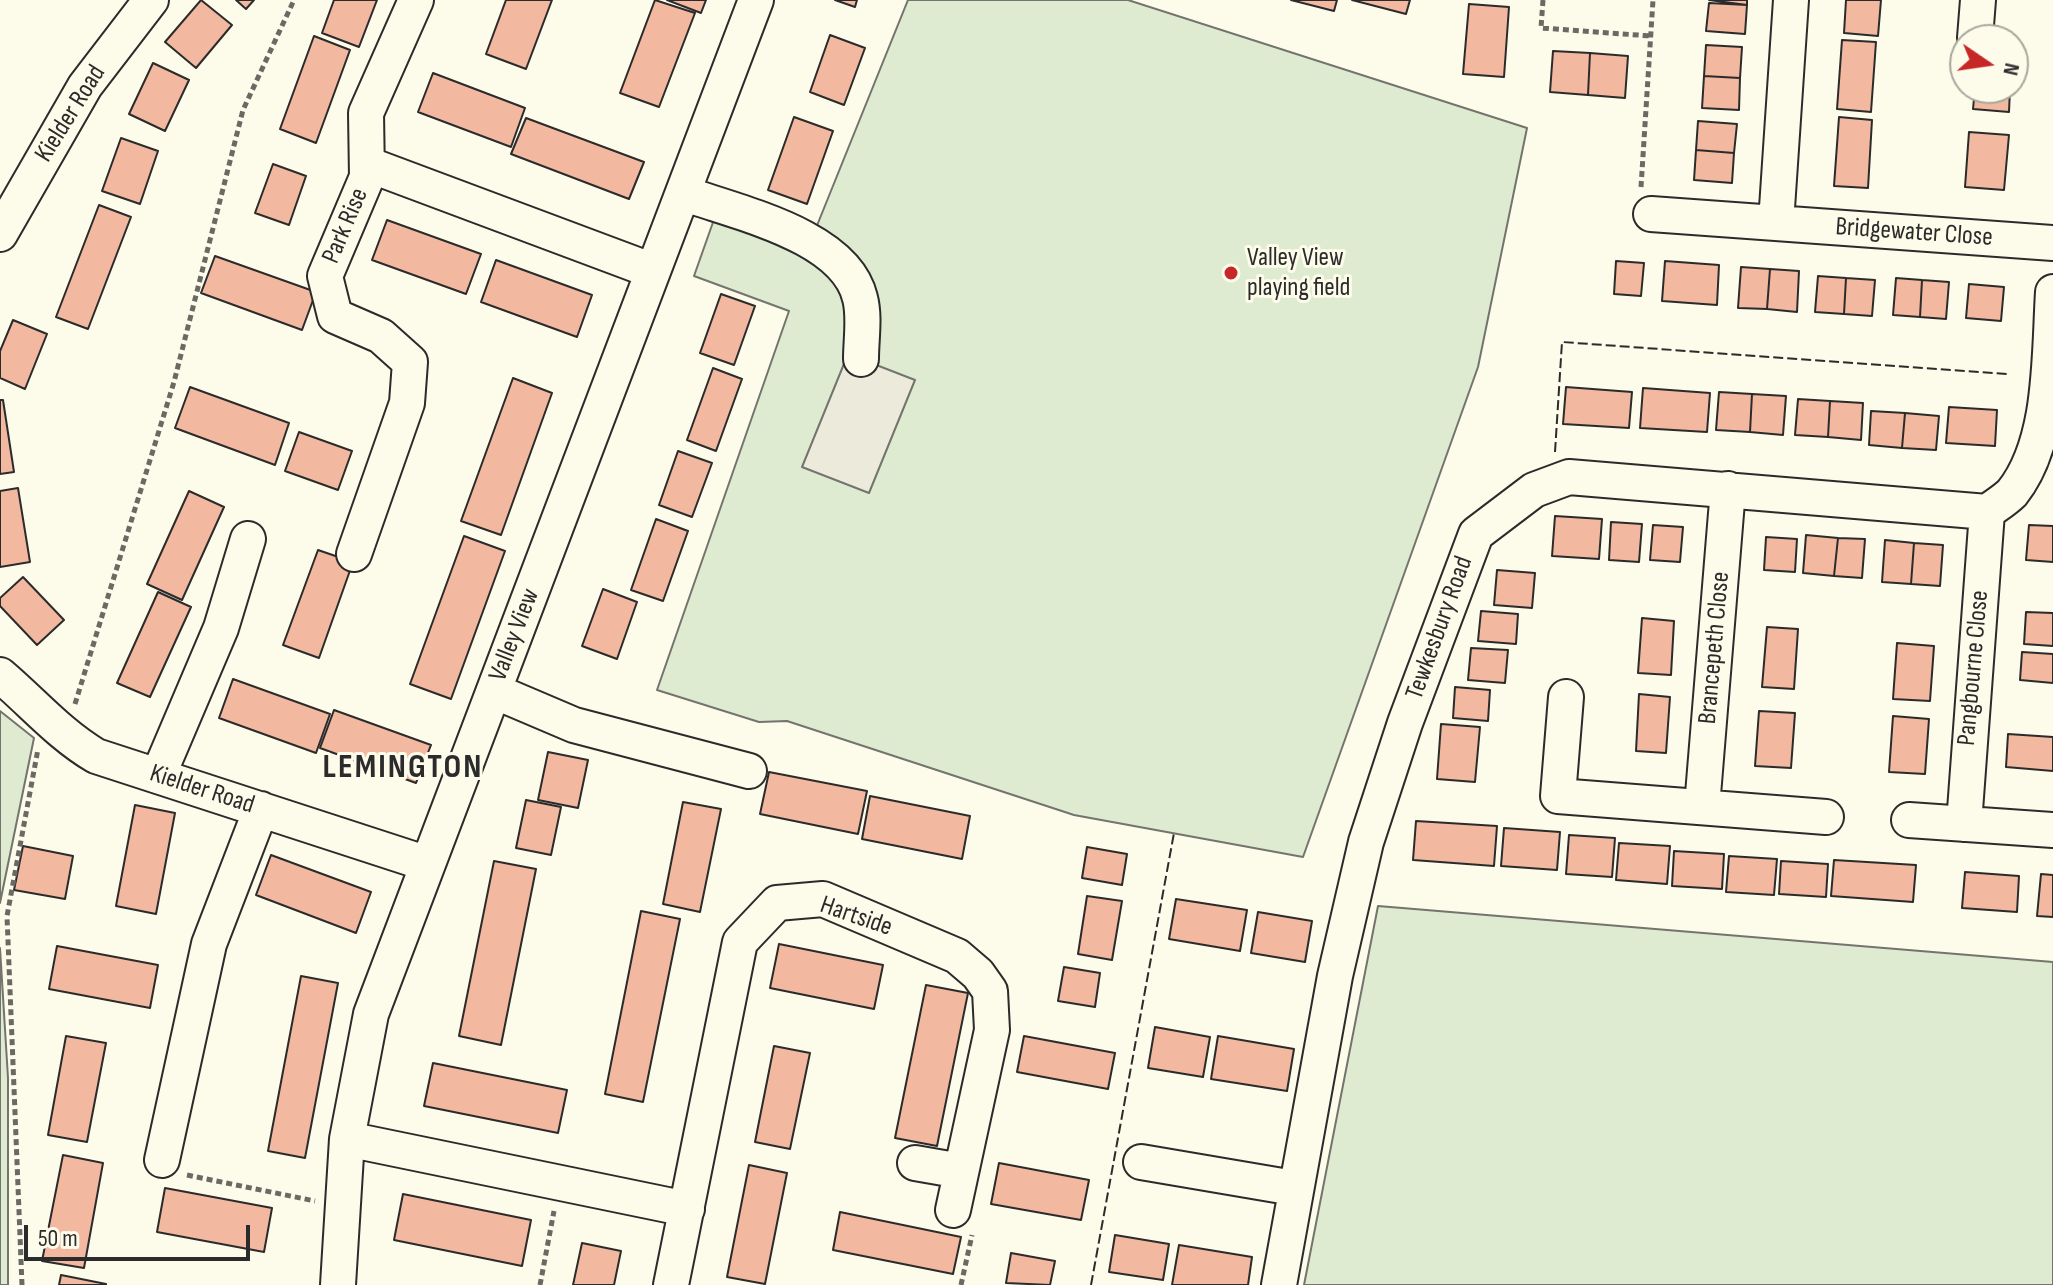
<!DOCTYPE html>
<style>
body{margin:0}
#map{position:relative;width:2053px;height:1285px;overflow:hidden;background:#fdfbea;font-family:"Sofia Sans Condensed",sans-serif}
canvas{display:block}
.north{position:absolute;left:1949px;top:24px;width:80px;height:80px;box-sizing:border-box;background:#fdfbea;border:2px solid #a9a89e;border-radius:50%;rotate:103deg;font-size:22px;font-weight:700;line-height:32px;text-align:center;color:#2b2b2b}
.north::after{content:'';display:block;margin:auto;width:28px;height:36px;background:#c62828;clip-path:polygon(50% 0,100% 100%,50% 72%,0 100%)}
.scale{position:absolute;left:24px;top:1225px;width:226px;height:36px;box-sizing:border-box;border:4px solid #2b2b2b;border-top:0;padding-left:10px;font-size:24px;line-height:28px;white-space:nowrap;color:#2b2b2b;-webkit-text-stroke:6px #fdfbea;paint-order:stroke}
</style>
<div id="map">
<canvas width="2053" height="1285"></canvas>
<div class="north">N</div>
<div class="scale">50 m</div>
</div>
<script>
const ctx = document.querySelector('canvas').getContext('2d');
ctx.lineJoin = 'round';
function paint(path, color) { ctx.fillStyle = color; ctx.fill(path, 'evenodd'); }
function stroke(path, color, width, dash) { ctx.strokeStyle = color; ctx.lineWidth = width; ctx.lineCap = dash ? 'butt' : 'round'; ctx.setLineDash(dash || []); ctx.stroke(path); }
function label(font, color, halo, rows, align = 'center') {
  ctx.font = font + ' "Sofia Sans Condensed",sans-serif'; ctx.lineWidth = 6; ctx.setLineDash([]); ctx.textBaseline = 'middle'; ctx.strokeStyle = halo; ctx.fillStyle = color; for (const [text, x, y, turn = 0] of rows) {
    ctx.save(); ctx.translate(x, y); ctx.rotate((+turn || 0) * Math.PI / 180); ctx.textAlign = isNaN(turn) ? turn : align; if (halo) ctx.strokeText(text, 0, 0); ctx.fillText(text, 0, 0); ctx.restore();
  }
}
const green = new Path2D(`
 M908 0H1128L1527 128 1478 367 1303 857 1074 815 787 721 759 722 657 690 789 311 694 276 723 194 816 228Z
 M0 711 34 738 0 903Z
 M1378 906 2053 962V1285H1304Z
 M0 948 8 1078V1285H0Z`);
paint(green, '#deebd1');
stroke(green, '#74746e', 2);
const parking = new Path2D(`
 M848 354 915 380 869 493 802 467Z`);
paint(parking, '#eceadb');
stroke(parking, '#74746e', 2);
const building = new Path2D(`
 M201 0 232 25 196 68 165 42Z
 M236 0H254L246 9Z
 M334 0H377L359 47 322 33Z
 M506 0H552L526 69 486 54Z
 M655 0 695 13 659 107 620 93Z
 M667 0H706L701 13Z
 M835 0H857L855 7Z
 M1291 0H1337L1334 11Z
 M1352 0H1410L1406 14Z
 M1709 0H1747V5Z
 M1846 0H1881L1878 36 1844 33Z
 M1709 3 1747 5 1745 34 1706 31Z
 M1469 4 1509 7 1504 77 1463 74Z
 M830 35 865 48 844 105 810 92Z
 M314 36 350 50 316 143 280 129Z
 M1842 40 1876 42 1871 112 1837 109Z
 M1706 45 1742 47 1740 78 1704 76Z
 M1553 51 1590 53 1588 95 1550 92Z
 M1590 53 1628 56 1625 98 1588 95Z
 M153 63 189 80 165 131 129 114Z
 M433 73 525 108 511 147 418 112Z
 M1704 76 1740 78 1739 110 1702 108Z
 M1975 88H2010L2009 112 1973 109Z
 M794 117 833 131 807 204 768 190Z
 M1839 117 1872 120 1868 188 1834 186Z
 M526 118 644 162 629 199 511 154Z
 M1698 121 1737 124 1734 153 1696 150Z
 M1969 132 2009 135 2004 190 1965 187Z
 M121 138 158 151 140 204 102 191Z
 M1696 150 1734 153 1732 183 1694 180Z
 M273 164 306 176 289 225 255 213Z
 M99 205 131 217 88 329 56 317Z
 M387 220 481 254 466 294 372 260Z
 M215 256 316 292 302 330 201 293Z
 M496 260 592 295 577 337 481 302Z
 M1616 261 1644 263 1641 296 1614 294Z
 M1665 261 1719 265 1717 305 1662 301Z
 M1741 267 1770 269 1767 309 1738 308Z
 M1770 269 1799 271 1797 312 1767 309Z
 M1818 276 1846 278 1844 314 1815 312Z
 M1846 278 1875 280 1872 316 1844 314Z
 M1896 278 1922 280 1920 317 1893 315Z
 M1922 280 1949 282 1946 319 1920 317Z
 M1969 284 2004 287 2001 321 1966 318Z
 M721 294 755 306 734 365 700 353Z
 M13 320 47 334 25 389 0 378V351Z
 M713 368 742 379 716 451 687 440Z
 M513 378 552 393 501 535 461 521Z
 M190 387 289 423 275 465 175 428Z
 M1566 387 1632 392 1629 428 1563 424Z
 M1643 388 1710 393 1707 432 1640 428Z
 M1719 392 1752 394 1750 432 1716 430Z
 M1752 394 1786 396 1783 435 1750 432Z
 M1798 399 1830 401 1828 437 1795 435Z
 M0 400H3L14 472 0 474Z
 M1830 401 1863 403 1861 440 1828 437Z
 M1949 407 1997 410 1995 446 1946 443Z
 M1871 411 1905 413 1902 448 1869 445Z
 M1905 413 1939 416 1936 450 1902 448Z
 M299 432 352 451 338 490 285 471Z
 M678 451 712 463 692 517 659 505Z
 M18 488 30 562 0 567V491Z
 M189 491 224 507 182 600 147 584Z
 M1555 516 1602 519 1599 559 1552 556Z
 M656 519 688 531 663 601 631 590Z
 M1611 522 1642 524 1639 562 1609 560Z
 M1653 525 1683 527 1680 562 1650 560Z
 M2029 525 2053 526V562L2026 560Z
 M1806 535 1838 538 1834 576 1803 573Z
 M464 536 505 551 451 699 410 684Z
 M1766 537 1797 539 1795 572 1764 570Z
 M1838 538 1865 539 1862 578 1834 576Z
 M1885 540 1914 543 1911 584 1882 582Z
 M1914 543 1943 545 1940 586 1911 584Z
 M318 550 353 562 319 658 283 645Z
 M1497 570 1535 573 1532 608 1494 605Z
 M23 577 64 620 37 645 0 606V598Z
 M603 589 637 602 617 659 582 646Z
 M158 592 191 607 150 697 117 683Z
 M1481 611 1518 614 1516 644 1478 641Z
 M2026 612 2053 613V646L2024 644Z
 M1642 618 1674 621 1671 675 1638 673Z
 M1767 627 1798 629 1794 689 1762 687Z
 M1897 643 1934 646 1930 701 1893 699Z
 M1471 648 1508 650 1505 683 1468 680Z
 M2022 652 2053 654V683L2020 680Z
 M233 679 330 714 316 753 219 718Z
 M1455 687 1490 690 1488 721 1453 718Z
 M1639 694 1670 697 1666 753 1636 751Z
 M334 710 431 745 416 783 320 748Z
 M1759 711 1795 713 1791 768 1755 766Z
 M1893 716 1929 719 1925 774 1889 772Z
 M1441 724 1480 727 1475 782 1437 779Z
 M2008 734 2053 737V771L2006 767Z
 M548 752 588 760 578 808 538 800Z
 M769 772 867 791 858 834 760 814Z
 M870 796 970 816 962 859 862 839Z
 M526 800 561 807 551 855 516 848Z
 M683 802 721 809 700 912 663 904Z
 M135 805 175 813 156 914 116 906Z
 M1416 821 1497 826 1494 866 1413 860Z
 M1504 828 1560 832 1557 870 1501 866Z
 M1569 835 1615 838 1612 877 1566 874Z
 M1619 843 1670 846 1667 884 1616 880Z
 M23 846 73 856 65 899 14 890Z
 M1087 847 1127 854 1122 885 1082 878Z
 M1674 851 1724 854 1722 889 1672 886Z
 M271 855 371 892 356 933 256 895Z
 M1729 856 1777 859 1774 895 1726 892Z
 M1834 860 1916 865 1913 902 1831 896Z
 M494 861 536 869 501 1045 459 1036Z
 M1781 861 1828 864 1826 897 1779 894Z
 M1965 872 2019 876 2017 912 1962 908Z
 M2041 874 2053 875V917L2037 916Z
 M1087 896 1122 901 1112 960 1078 954Z
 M1176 899 1247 910 1240 951 1169 939Z
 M641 911 680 919 643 1102 605 1094Z
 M1258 912 1312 921 1305 962 1251 953Z
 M779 944 883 965 874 1009 770 988Z
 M57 946 158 965 150 1008 49 989Z
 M1064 967 1100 973 1095 1007 1058 1001Z
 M301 976 338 983 305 1158 268 1151Z
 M926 985 968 993 937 1146 895 1138Z
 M1155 1027 1210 1037 1203 1077 1148 1068Z
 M66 1036 106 1043 87 1142 48 1135Z
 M1024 1036 1115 1053 1108 1089 1017 1072Z
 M1218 1036 1294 1049 1287 1091 1211 1079Z
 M774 1046 810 1053 790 1149 755 1142Z
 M433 1063 567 1090 558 1133 424 1106Z
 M63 1155 103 1163 84 1268 42 1261Z
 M999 1163 1089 1180 1081 1220 991 1204Z
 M749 1165 787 1173 765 1284 727 1277Z
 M165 1188 272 1208 264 1252 157 1232Z
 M403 1194 531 1220 522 1266 394 1240Z
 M840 1212 961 1237 953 1274 833 1250Z
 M1115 1235 1169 1244 1163 1280 1109 1272Z
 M582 1243 621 1251 614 1285H573Z
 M1179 1245 1252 1257 1248 1285H1172Z
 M1011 1253 1055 1261 1050 1285 1006 1283Z
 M61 1275 106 1284V1285H59Z`);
paint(building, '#f2b8a0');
stroke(building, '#2b2b2b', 2);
const minor = new Path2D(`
 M1975 38 1978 0
 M367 164 653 271
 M683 193C737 213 845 235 860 298 865 317 861 339 861 359
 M1651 214 2053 243
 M1776 223 1791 0
 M0 234 85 86 151 0
 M354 554 407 403 410 362 381 336 335 316 325 276 367 177 366 113 416 0
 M0 675C33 703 59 734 96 756L428 864
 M494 691 574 725 749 771
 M1566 697 1558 796 1826 817
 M158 776 221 628 248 539
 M1702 807 1728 489
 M1909 820 2053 830
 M1964 824 1987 512
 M347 1139 687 1209
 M162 1160 209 944 261 809
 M1141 1162 1294 1188
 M915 1163 961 1171
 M338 1285 347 1139 371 1014 756 0
 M671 1285 740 942 777 903 823 899 957 956 978 974 990 991 992 1030 953 1210
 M1279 1285 1335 976 1366 842 1405 723 1476 534 1534 490 1569 477 1987 512C1995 506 2005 500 2012 493 2053 442 2049 355 2053 292`);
stroke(minor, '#2b2b2b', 38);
stroke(new Path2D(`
 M1543 0 1541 28 1651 36
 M1641 187 1653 0
 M75 704 174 382 243 110 294 0
 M187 1175 315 1201
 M22 1285 7 916 38 749
 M540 1285 554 1211
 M961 1285 972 1235`), '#6a6964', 5, [6, 4]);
stroke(minor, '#fdfbea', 34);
stroke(new Path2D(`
 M1555 452 1562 342 2007 374
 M1091 1285 1174 833`), '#2b2b2b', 2, [10, 4]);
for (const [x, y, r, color] of [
 [1231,273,8,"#c62828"]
]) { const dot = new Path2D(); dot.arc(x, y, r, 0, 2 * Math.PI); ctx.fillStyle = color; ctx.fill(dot); stroke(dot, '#fdfbea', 3); }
label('26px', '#2b2b2b', '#fdfbea', [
 ["Kielder Road",71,114,-58],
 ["Park Rise",346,226,-67],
 ["Bridgewater Close",1914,233,4],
 ["Tewkesbury Road",1440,628,-70],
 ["Valley View",515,635,-69],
 ["Brancepeth Close",1715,648,-85],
 ["Pangbourne Close",1974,668,-85],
 ["Kielder Road",202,790,18],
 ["Hartside",856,917,19]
]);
label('26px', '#2b2b2b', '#fdfbea', [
 ["Valley View",1247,258],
 ["playing field",1247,288]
], 'left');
ctx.letterSpacing = '2px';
label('bold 34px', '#2b2b2b', '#fdfbea', [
 ["LEMINGTON",403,768]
]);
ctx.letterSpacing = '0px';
</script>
